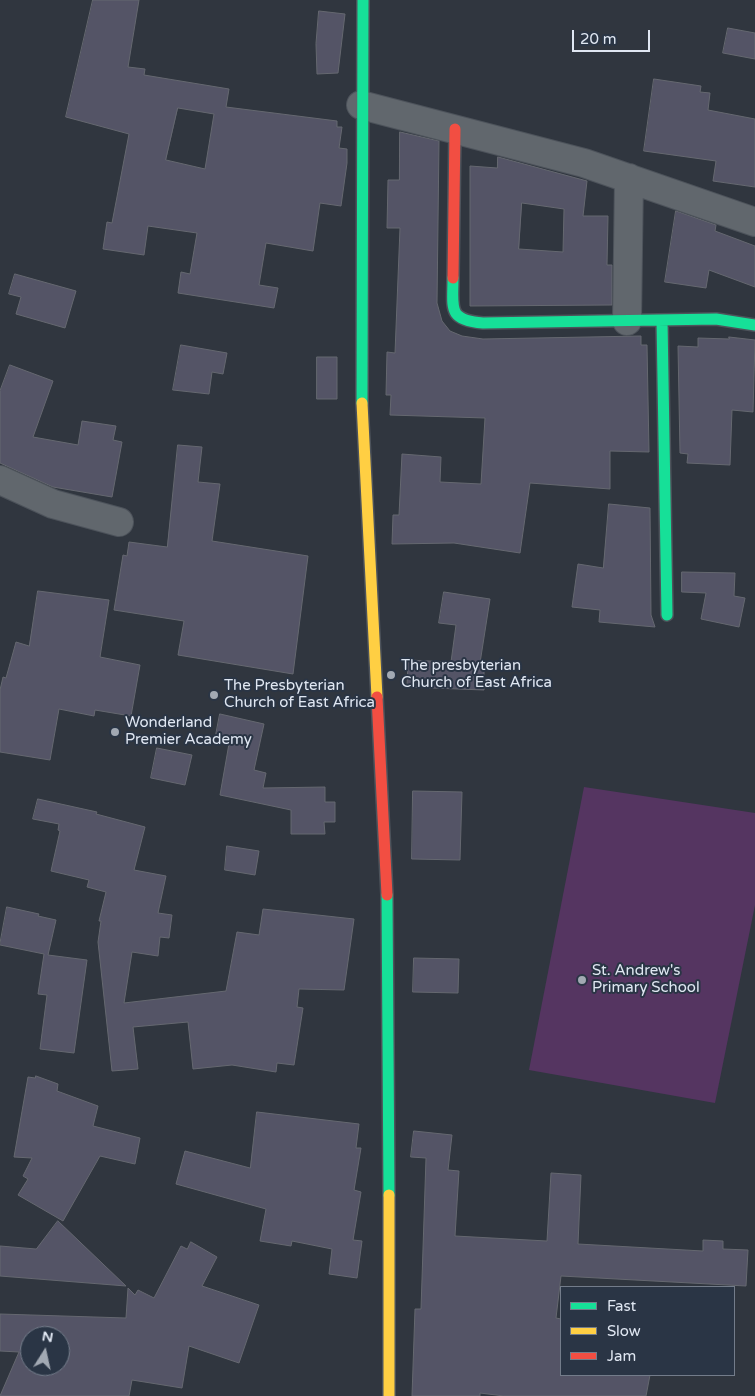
<!DOCTYPE html>
<style>
body{margin:0}
#map{position:relative;width:755px;height:1396px;overflow:hidden;background:#30363f;font-family:"Varela Round",sans-serif}
canvas{display:block}
.legend{position:absolute;left:560px;top:1286px;width:175px;height:90px;box-sizing:border-box;background:#2a3545;border:1px solid #737c8a;margin:0;padding:6px 9px;list-style:none;font-size:15px;color:#e0e7f2}
.legend li{display:flex;align-items:center;gap:10px;height:25px}
.legend b{width:25px;border:1px solid #737c8a}
.north{position:absolute;left:20px;top:1326px;width:50px;height:50px;box-sizing:border-box;background:#2a3545;border:1px solid #737c8a;border-radius:50%;rotate:10deg;font-size:14px;font-weight:700;line-height:20px;text-align:center;color:#e0e7f2}
.north::after{content:'';display:block;margin:auto;width:18px;height:22px;background:#a2a9b3;clip-path:polygon(50% 0,100% 100%,50% 72%,0 100%)}
.scale{position:absolute;left:572px;top:30px;width:78px;height:22px;box-sizing:border-box;border:2px solid #e0e7f2;border-top:0;padding-left:6px;font-size:15px;line-height:18px;white-space:nowrap;color:#e0e7f2;-webkit-text-stroke:4px #2a3545;paint-order:stroke}
</style>
<div id="map">
<canvas width="755" height="1396"></canvas>
<ul class="legend">
<li><b style="height:6px;background:#16e098"></b>Fast</li>
<li><b style="height:6px;background:#ffcf43"></b>Slow</li>
<li><b style="height:6px;background:#f24e42"></b>Jam</li>
</ul>
<div class="north">N</div>
<div class="scale">20 m</div>
</div>
<script>
const ctx = document.querySelector('canvas').getContext('2d');
ctx.lineJoin = 'round';
function paint(path, color) { ctx.fillStyle = color; ctx.fill(path, 'evenodd'); }
function stroke(path, color, width, dash) { ctx.strokeStyle = color; ctx.lineWidth = width; ctx.lineCap = dash ? 'butt' : 'round'; ctx.setLineDash(dash || []); ctx.stroke(path); }
function label(font, color, halo, rows, align = 'center') {
  ctx.font = font + ' "Varela Round",sans-serif'; ctx.lineWidth = 4; ctx.setLineDash([]); ctx.textBaseline = 'middle'; ctx.strokeStyle = halo; ctx.fillStyle = color; for (const [text, x, y, turn = 0] of rows) {
    ctx.save(); ctx.translate(x, y); ctx.rotate((+turn || 0) * Math.PI / 180); ctx.textAlign = isNaN(turn) ? turn : align; if (halo) ctx.strokeText(text, 0, 0); ctx.fillText(text, 0, 0); ctx.restore();
  }
}
paint(new Path2D(`
 M584 787 755 813V905L715 1103 529 1070Z`), '#553561');
const building = new Path2D(`
 M93 0H139L128 67 145 69 144 75 229 89 226 107 337 121V127H342L339 148 347 149V163L341 206 320 203 313 251 266 243 259 285 278 288 274 308 178 293 181 272 190 274 197 233 148 226 144 255 103 249 107 222 112 223 129 134 66 117ZM178 108 214 114 205 169 166 160Z
 M319 11 345 14 338 73 317 74 316 44Z
 M728 28 755 33V59L723 53Z
 M654 79 701 86 700 92 710 93 708 110 755 119V187L713 181 716 161 644 151Z
 M400 132 439 141 437 303 442 321 450 331 462 336 483 339 641 336V345H647L649 452 610 451V489L530 483 520 553 454 543 392 544 393 515H399L402 454 441 457 440 482 481 484 485 418 390 415 391 395H386L387 352 395 353 400 228H387L388 180H399Z
 M498 157 587 181 583 216H608L607 265H612V305L470 306V166L497 168ZM522 203 564 209 563 252 519 249Z
 M676 211 716 225 715 231 755 246V287L709 270 706 288 665 282Z
 M15 274 76 291 65 328 16 314 21 297 9 294Z
 M729 337 755 340 753 412 732 410 730 465 687 463 688 454 680 453 678 346 698 347V338L729 339Z
 M181 345 227 353 223 374 212 372 209 394 173 390Z
 M317 357H337V399H317Z
 M10 365 53 381 33 437 78 445 82 421 116 426 113 440 122 442 112 497 53 487 0 463V391Z
 M178 445 202 447 198 482 220 484 212 541 308 556 293 674 178 655 184 621 114 610 123 555 127 556 129 542 167 547Z
 M609 504 650 508 651 615 655 627 599 622 600 610 572 607 578 564 603 568Z
 M682 572 735 573 734 596 745 598 739 627 701 619 706 593 682 592Z
 M38 591 109 600 100 657 140 665 131 716 95 710 94 716 59 709 50 760 0 752V690L3 677 6 678 16 642 29 646Z
 M444 592 490 599 480 663H484V690L407 687 408 660 451 662 456 625 439 623Z
 M220 714 264 724 254 770 266 773 263 788 325 787V802H335V822H324L325 834H291V810L220 795 230 738 216 735Z
 M157 748 192 755 185 785 151 778Z
 M413 791 462 792 460 860 412 859Z
 M38 799 97 812 96 814 145 827 134 870 166 876 158 913 172 915 169 938 160 937 158 956 132 952 124 1003 226 991 237 932 259 935 263 909 354 919 344 990 299 989 297 1007 303 1008 294 1065 277 1063 276 1072 232 1065 193 1069 188 1022 133 1027 138 1069 112 1071 98 942 101 921H99L106 892 87 887 89 880 51 871 60 831 58 830 59 824 33 819Z
 M227 846 259 851 255 875 225 870Z
 M7 907 39 914 38 916 56 920 48 955 87 960 74 1053 40 1049 47 995 38 994 44 954 0 945Z
 M414 958 459 959 458 993 413 992Z
 M36 1076 58 1084 57 1091 98 1106 93 1126 140 1138 135 1164 100 1156 63 1221 18 1195 28 1179 23 1176 32 1158 14 1157 28 1077 35 1078Z
 M257 1112 359 1124 356 1148H361L354 1190 361 1192 353 1240 362 1241 357 1278 329 1274 332 1249 292 1241 291 1246 260 1241 266 1209 176 1184 185 1151 250 1168Z
 M414 1131 452 1135 448 1170 459 1171 455 1236 547 1241 551 1173 581 1175 578 1244 703 1251V1240L723 1241V1249L748 1250 746 1286 561 1276 556 1318 561 1319V1375H650L646 1396H504L480 1393V1396H412L415 1309H421L426 1158 411 1157Z
 M58 1221 126 1286 0 1276V1246L36 1249Z
 M191 1242 217 1257 202 1286 259 1305 239 1363 189 1346 182 1388 132 1380 129 1396H0L19 1352 0 1351V1314L126 1318 128 1288 135 1295 138 1290 154 1298 181 1246 187 1249ZM30 1336H60V1366H30Z`);
paint(building, '#545466');
stroke(building, '#656870', 1);
const street = new Path2D(`
 M361 105 584 163 755 222
 M627 321 629 178
 M0 480 53 504 119 522`);
const fast = new Path2D(`
 M453 278C453 308 447 320 483 323L716 319 755 325
 M662 320 667 615
 M362 403 363 0
 M387 895 389 1195`);
const slow = new Path2D(`
 M362 403 377 697
 M389 1195V1396`);
const jam = new Path2D(`
 M453 278 455 129
 M377 697 387 895`);
stroke(street, '#4d535b', 30);
stroke(fast, '#4d535b', 14);
stroke(slow, '#4d535b', 14);
stroke(jam, '#4d535b', 14);
stroke(street, '#61676d', 28);
stroke(fast, '#16e098', 11);
stroke(slow, '#ffcf43', 11);
stroke(jam, '#f24e42', 11);
for (const [x, y, r, color] of [
 [391,675,5,"#a2a9b3"],
 [214,695,5,"#a2a9b3"],
 [115,732,5,"#a2a9b3"],
 [582,980,5,"#a2a9b3"]
]) { const dot = new Path2D(); dot.arc(x, y, r, 0, 2 * Math.PI); ctx.fillStyle = color; ctx.fill(dot); stroke(dot, '#2a3545', 2); }
label('15px', '#e0e7f2', '#2a3545', [
 ["The presbyterian",401,666],
 ["Church of East Africa",401,683],
 ["The Presbyterian",224,686],
 ["Church of East Africa",224,703],
 ["Wonderland",125,723],
 ["Premier Academy",125,740],
 ["St. Andrew's",592,971],
 ["Primary School",592,988]
], 'left');
</script>
